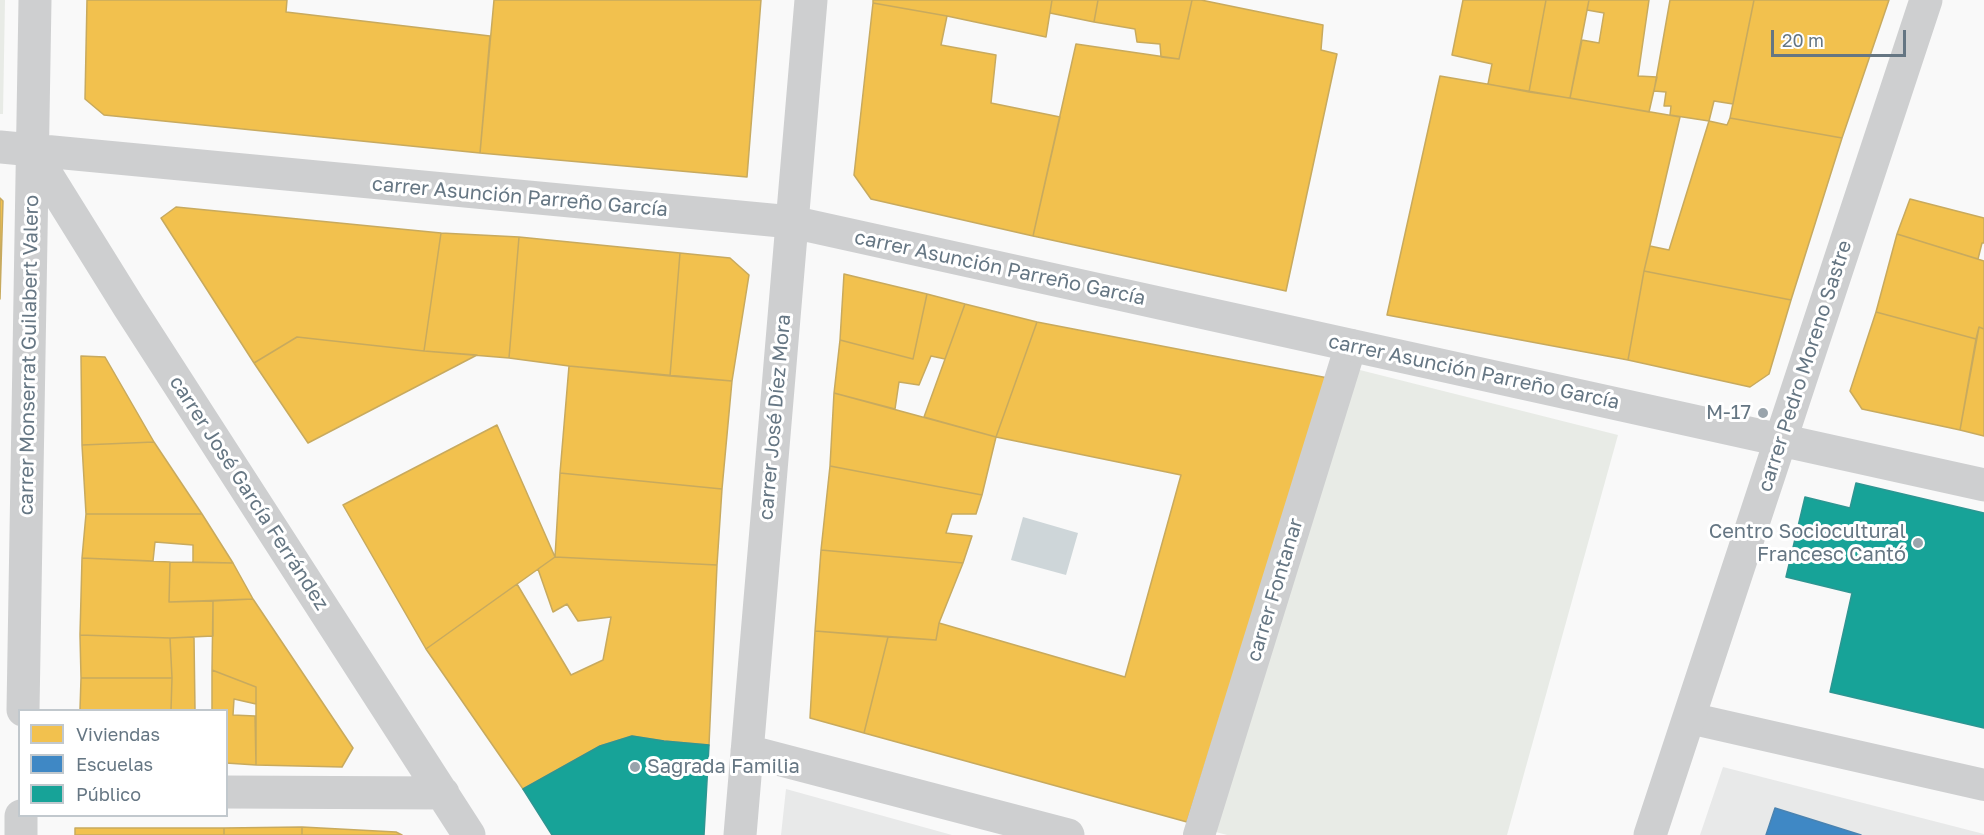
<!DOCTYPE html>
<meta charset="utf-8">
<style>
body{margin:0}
#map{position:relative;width:1984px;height:835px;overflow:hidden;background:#f9f9f9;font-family:"Golos Text",sans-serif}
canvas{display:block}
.legend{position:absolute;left:18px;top:709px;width:210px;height:108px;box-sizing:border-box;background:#fff;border:2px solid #c1c8cd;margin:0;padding:8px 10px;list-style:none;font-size:18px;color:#657683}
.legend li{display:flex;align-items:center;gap:12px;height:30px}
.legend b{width:30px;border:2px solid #c1c8cd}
.scale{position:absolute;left:1771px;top:30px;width:135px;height:27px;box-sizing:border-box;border:3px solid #657683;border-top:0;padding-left:8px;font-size:18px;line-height:21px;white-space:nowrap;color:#657683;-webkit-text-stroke:4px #fff;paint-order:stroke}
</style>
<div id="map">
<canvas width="1984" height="835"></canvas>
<ul class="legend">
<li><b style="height:16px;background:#f2c14e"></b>Viviendas</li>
<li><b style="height:16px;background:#3f88c5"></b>Escuelas</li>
<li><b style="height:16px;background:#17a398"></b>Público</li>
</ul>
<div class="scale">20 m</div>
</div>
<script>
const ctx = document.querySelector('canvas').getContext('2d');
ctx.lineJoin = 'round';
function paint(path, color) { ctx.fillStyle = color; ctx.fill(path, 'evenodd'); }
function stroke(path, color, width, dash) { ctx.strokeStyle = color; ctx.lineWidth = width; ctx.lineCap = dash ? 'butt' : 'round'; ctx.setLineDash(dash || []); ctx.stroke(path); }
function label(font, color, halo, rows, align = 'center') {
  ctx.font = font + ' "Golos Text",sans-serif'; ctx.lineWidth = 6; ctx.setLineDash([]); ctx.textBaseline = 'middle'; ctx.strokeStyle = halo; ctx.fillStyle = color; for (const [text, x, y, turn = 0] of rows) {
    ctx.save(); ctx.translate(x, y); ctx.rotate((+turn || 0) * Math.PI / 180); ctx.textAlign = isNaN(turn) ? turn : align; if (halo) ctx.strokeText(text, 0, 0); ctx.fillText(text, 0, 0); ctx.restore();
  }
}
paint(new Path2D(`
 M1723 767 1984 834V835H1700Z
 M786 789 952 835H781Z`), '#e8e9e9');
paint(new Path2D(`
 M0 0H5L3 114H0Z
 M1344 366 1618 435 1507 835H1227L1201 828Z`), '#e8ebe6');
paint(new Path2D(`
 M1023 517 1078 533 1066 575 1011 560Z`), '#ced6d9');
const homes = new Path2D(`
 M87 0H287L286 12 490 36 480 153 104 115 85 99Z
 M494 0H761L747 177 480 153Z
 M873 0H1052L1046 37 947 16 873 3Z
 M1052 0H1098L1094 22 1050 13Z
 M1098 0H1192L1179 59 1161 57 1160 44 1137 42 1135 29 1094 22Z
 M1192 0H1201L1323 25 1321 50 1337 54 1286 291 1033 236 1076 44 1179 59Z
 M1463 0H1546L1529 92 1488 84 1492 64 1452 55Z
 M1546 0H1589L1570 98 1529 92Z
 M1589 0H1649L1638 76 1657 77 1649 112 1570 98 1582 40 1599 43 1604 13 1587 10Z
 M1670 0H1754L1733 104 1714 101 1709 121 1670 115 1671 106H1664L1666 92 1654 91Z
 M1754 0H1889L1842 138 1730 118Z
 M873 3 947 16 941 45 996 55 991 103 1060 117 1033 236 871 199 854 175Z
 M1440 76 1680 117 1644 271 1628 360 1387 315Z
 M1730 118 1842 138 1791 300 1644 271 1650 246 1669 250 1709 121 1727 125Z
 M0 198 3 201 0 299Z
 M1910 199 1984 218V243H1982L1978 259 1897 234Z
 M176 207 441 233 424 351 297 337 254 363 161 218Z
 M441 233 519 237 509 358 424 351Z
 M1897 234 1984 261V329L1979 327 1976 339 1876 312Z
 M519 237 680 253 670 376 569 366 509 358Z
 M680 253 730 258 749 275 732 381 670 376Z
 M1644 271 1791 300 1769 374 1750 387 1628 360Z
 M844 274 927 294 913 359 840 340Z
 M927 294 965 304 945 359 931 356 919 385 899 382 895 409 834 393 840 340 913 359Z
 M965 304 1037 322 996 437 924 417Z
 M1876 312 1976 339 1960 430 1862 409 1850 391Z
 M1037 322 1328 378 1187 822 864 733 888 637 936 640 939 623 1125 677 1181 475 996 437Z
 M1979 327 1984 329V436L1960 430Z
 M297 337 424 351 477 355 308 443 254 363Z
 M81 356 105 357 154 442 82 445Z
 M569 366 732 381 722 489 560 473Z
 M834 393 996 437 982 495 830 466Z
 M497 425 555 557 426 649 343 505Z
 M154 442 202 514H86L82 445Z
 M830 466 982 495 976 514H952L946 533 972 536 963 563 821 550Z
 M560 473 722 489 717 565 555 557Z
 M86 514H202L233 563 193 562V545L155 542 153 561 82 558Z
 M821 550 963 563 939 623 936 640 815 631Z
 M555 557 717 565 709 745 664 741 632 736 600 746 523 789 426 649 517 584 571 675 603 660 611 617 578 621 567 604 553 612 538 569Z
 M82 558 170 562 169 602 213 601V636L170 638 80 635Z
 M170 562 233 563 253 599 169 602Z
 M253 599 353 748 342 767 256 765V687L212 670 213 601Z
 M815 631 888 637 864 733 810 718Z
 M80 635 170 638 172 678H81Z
 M194 637 195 710H171L172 678 170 638Z
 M212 670 256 687V704L234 699 233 715 255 716 256 765 226 763V710H212Z
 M81 678H172L171 710H80Z
 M302 827 396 832 402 835H302Z
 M302 827V835H224V828Z
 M75 828H224V835H75Z`);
paint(homes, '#f2c14e');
stroke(homes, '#c8aa5e', 1.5);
const schools = new Path2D(`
 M1775 808 1861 835H1766Z`);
paint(schools, '#3f88c5');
stroke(schools, '#4a83b1', 1.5);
const public = new Path2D(`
 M1856 483 1984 513V728L1830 692 1852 593 1786 577 1805 497 1850 508Z
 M632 736 664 741 709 745 704 835H552L523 789 600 746Z`);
paint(public, '#17a398');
stroke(public, '#2e9692', 1.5);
stroke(new Path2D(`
 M1689 718 1984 785
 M1199 835 1351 345`), '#cecfd0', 32);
stroke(new Path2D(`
 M0 147 792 222 1984 485
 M32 151 129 307 469 835
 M23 710 35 0
 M747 751 1068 835
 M226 792 443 793
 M21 835V816
 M740 835 811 0
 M1650 835 1926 0`), '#cecfd0', 33);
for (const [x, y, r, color] of [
 [1763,413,6,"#99a4ac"],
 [1918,543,6,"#99a4ac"],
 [635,767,6,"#99a4ac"]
]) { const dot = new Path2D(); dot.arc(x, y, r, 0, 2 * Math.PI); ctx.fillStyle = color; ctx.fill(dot); stroke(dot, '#fff', 2); }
label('20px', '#657683', '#fff', [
 ["carrer Asunción Parreño García",520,197,5],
 ["carrer Asunción Parreño García",1000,268,12],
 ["carrer Monserrat Guilabert Valero",29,355,-89],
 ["carrer Pedro Moreno Sastre",1805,366,-72],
 ["carrer Asunción Parreño García",1474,372,12],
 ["carrer José Díez Mora",775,417,-85],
 ["carrer José García Ferrández",249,493,57],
 ["carrer Fontanar",1275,590,-73]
]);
label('20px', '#657683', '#fff', [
 ["M-17",1751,413],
 ["Centro Sociocultural",1906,532],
 ["Francesc Cantó",1906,555],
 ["Sagrada Familia",647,767,"left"]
], 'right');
</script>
